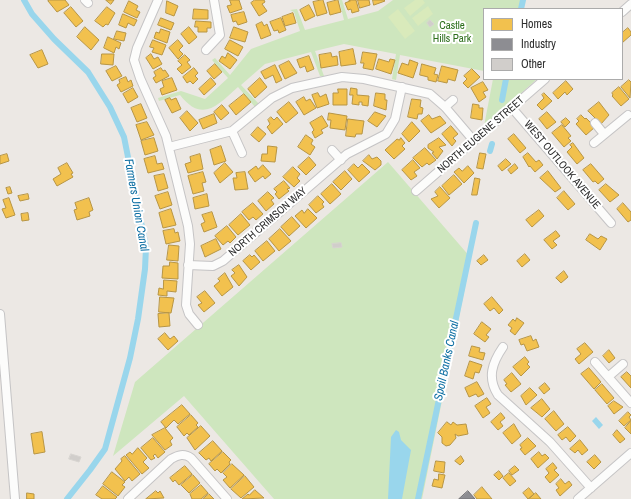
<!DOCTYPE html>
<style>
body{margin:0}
#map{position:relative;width:631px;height:499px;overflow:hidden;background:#ece8e4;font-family:"Archivo Narrow",sans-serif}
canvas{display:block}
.legend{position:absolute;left:483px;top:8px;width:140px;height:72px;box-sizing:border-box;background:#fff;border:1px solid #ababab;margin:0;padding:5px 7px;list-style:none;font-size:12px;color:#2e2e2e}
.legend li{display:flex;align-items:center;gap:8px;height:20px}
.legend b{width:20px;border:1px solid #ababab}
</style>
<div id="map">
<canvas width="631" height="499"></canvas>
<ul class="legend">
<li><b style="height:11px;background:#f2c14e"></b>Homes</li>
<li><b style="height:11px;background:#8d8d92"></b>Industry</li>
<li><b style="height:11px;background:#d1cecb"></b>Other</li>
</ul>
</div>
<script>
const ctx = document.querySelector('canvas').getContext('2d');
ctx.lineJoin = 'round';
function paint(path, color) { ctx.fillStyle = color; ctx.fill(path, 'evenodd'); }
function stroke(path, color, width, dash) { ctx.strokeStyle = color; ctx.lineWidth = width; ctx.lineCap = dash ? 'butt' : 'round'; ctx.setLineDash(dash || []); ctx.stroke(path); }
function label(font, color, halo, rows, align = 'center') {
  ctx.font = font + ' "Archivo Narrow",sans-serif'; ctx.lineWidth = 4; ctx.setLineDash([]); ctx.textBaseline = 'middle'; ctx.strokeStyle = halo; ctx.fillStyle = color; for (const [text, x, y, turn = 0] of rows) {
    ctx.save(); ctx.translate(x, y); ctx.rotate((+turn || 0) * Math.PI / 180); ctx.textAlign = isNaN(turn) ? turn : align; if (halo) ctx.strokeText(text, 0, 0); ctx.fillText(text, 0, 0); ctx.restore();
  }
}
paint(new Path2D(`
 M339 0H342L348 19 378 11 393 0H522L520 9H484V71L400 55 396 80 392 79 396 54 344 44 315 51 324 76H320L311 52 265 64 241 85 259 104 255 107 238 87C217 106 202 123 180 95L159 101 158 98 181 91 205 99 228 78 212 60 215 58 230 75 251 49 300 31 294 12 290 10 297 9 305 30 344 20Z
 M493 79H537L484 126Z
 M388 162 471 258 422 499H274L184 396 113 456 135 382Z`), '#cee6be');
paint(new Path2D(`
 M415 0H423L425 3 410 16 404 8Z
 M428 6 433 14 418 26 412 18Z
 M398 9 415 31 405 39 388 17Z`), '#d9eabb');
paint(new Path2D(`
 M596 417 603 425 599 429 592 421Z
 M396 430 399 432 401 440 411 450 402 499H388L391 437Z`), '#99d6ec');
const homes = new Path2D(`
 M50 0H65L69 5 57 12 48 1Z
 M106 0H114L111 4Z
 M230 0H239L242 9 230 13 227 6 231 5Z
 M255 0H264L265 2 262 4 267 11 259 16 251 3Z
 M323 0 327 13 317 16 313 2Z
 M338 0 341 12 330 15 327 3Z
 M349 0H356L359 11 352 13 351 9 348 10 345 3 350 1Z
 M358 0H369L370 5 360 8Z
 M373 0H384L385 1 374 5Z
 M129 1 138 6 136 10 140 12 137 18 124 12Z
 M167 1 178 6 174 16 166 13Z
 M309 5 315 16 305 21 300 10Z
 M71 7 83 21 76 27 64 13Z
 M107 7 115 13 108 25 106 24 103 27 95 21Z
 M194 9 208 10V19H193Z
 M244 12 247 22 238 25 236 21 233 22 231 15Z
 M293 13 296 23 285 26 282 17Z
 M123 14 137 20 134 26 128 23 126 28 119 25Z
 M161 18 174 23 171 30 158 25Z
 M281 18 286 30 279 33 278 30 274 31 270 22Z
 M196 21 211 22V28H207V32H198V27H195Z
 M262 22 264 26 267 24 271 35 261 39 256 25Z
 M85 27 99 40 91 50 77 37Z
 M189 27 197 37 189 44 181 34Z
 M234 27 248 32 245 42 230 38Z
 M628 28 631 32V35L622 43V33Z
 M161 29 170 32 167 43 154 38 156 32 159 33Z
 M117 31 126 33 124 41 114 39Z
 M108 37 121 43 119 49 116 47 114 53 104 48Z
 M153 40 166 45 162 55 152 52 154 48 150 47Z
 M178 40 183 46 179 50 183 54 178 59 169 48Z
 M230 40 243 47 238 56 225 49Z
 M353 49 356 64 341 66 339 52Z
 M42 50 48 64 38 68 30 55Z
 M363 52 377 54 373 70 363 68 364 63H361Z
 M228 53 237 60 230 69 219 61 222 56 225 58Z
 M331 53 332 57 337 56 338 65 321 68 319 55Z
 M102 54H114L113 65 101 64Z
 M151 54 154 59 158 57 162 64 153 69 146 58Z
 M185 55 190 60 187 62 191 67 182 74 177 69 182 65 178 61Z
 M309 56 314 69 307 72 305 66 300 68 297 60Z
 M379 59 389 62 390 59 395 60 391 74 376 69Z
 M410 60 418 63 413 78 398 73 402 63 408 65Z
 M289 61 297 73 285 79 279 66Z
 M215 64 222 72 214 79 207 71Z
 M422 64 436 68 434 74 438 75 436 82 428 80V77L420 75Z
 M275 65 282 80 276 83 273 75 265 79 261 72Z
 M116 66 122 76 112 81 106 71Z
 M442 66 458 70 455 81 448 79 447 83 438 81Z
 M161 68 163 71 165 70 169 76 156 83 153 78 156 76 154 72Z
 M194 68 198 73 195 76 198 79 193 84 190 81 187 83 183 77Z
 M472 69 480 77 468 88 463 83 467 79 464 76Z
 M126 77 128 82 131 80 133 86 121 92 117 85 120 83 119 80Z
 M172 78 177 90 162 95 160 89 164 87 162 81Z
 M211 78 216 84 204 95 199 89Z
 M260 78 267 87 255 98 248 89Z
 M629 80 631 82 630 98 621 87Z
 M566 81 573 89 567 95 565 92 558 99 553 93Z
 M483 82 488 90 483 92 486 97 479 102 471 88Z
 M619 87 629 99 621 106 612 96 613 95 612 93Z
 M133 88 138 97 128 103 123 94Z
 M351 88 357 89V95L369 96 368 106 362 105V102H359V105L352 104 353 95H350Z
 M338 89H347V105H333V93H338Z
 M318 93 320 97 326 94 329 104 317 108 312 95Z
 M376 93 385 94V100H387L386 110 374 106Z
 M544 93 552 101 542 110 537 105 544 98 542 95Z
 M244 94 251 102 236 115 229 106Z
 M304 97 306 101 310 99 316 108 304 115 296 102Z
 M170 98 171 100 176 98 181 109 172 113 165 100Z
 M412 99 421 100 420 107 423 108 422 114H418L417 119 408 117Z
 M289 102 298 113 286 123 277 112Z
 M599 102 609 115 601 124 588 111Z
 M141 104 147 118 137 122 131 108Z
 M473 104 479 105V108H483L482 120 471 118Z
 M222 105 229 113 221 120 214 112Z
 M187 111 198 123 190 131 180 118Z
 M375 112 386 116 377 127 368 121Z
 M547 112 556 122 547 129 539 119Z
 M329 113 347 116 345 130 330 128 331 120H328Z
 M214 114 217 123 203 129 199 120Z
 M429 115 432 119 440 116 446 123 431 133 421 121Z
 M581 115 585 119 586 118 595 127 586 135 576 124 579 121 577 119Z
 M322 116 328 126 321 130 323 133 315 138 312 132 314 130 310 123Z
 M271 117 274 120 277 117 283 124 272 134 267 127 270 124 268 120Z
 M566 118 570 122 565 127 561 122Z
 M348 119 364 121 362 134H356L355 137 346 136Z
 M147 122 154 135 141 140 136 125Z
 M412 122 420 131 409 142 402 134Z
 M562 125 571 136 568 138 571 141 564 147 552 133Z
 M451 126 458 134 453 138 456 141 452 146 442 134Z
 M258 127 266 134 259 142 251 135Z
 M514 134 526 148 520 153 508 139Z
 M306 135 313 140 311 144 315 147 310 155 298 147Z
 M154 138 158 151 145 155 141 141Z
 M401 138 405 143 402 146 405 149 394 159 385 150 397 139 399 140Z
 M439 138 446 145 439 147 443 151 437 159 432 153 434 152 428 148V145Z
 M573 143 584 158 577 164 567 152 572 147 570 145Z
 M221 146 226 161 214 165 210 150Z
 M268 146 277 147 275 162 261 161 262 154H267Z
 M425 148 436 160 429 165 427 163 422 167 413 158Z
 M480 153 486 154 483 169 477 168Z
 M528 153 536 162 539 160 543 165 535 172 530 166 529 167 523 157Z
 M7 154 9 161 0 164V156Z
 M200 154 203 169 188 173 185 164 191 162 190 157Z
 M369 155 372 159 377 157 381 161V165L375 170 363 161Z
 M155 156 157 164 162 163 164 169 148 173 144 159Z
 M309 157 316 165 306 175 298 167Z
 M506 159 511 164 502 171 498 166Z
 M413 160 420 168 414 172 417 176 411 180 402 170Z
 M67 163 73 173 71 174 73 177 57 186 53 179 61 174 58 168Z
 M225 163 233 172 220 183 214 173Z
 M354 164 358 168 362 164 370 172 359 182 348 170Z
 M515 164 518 168 511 174 508 170Z
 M591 164 604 179 598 184 595 181 593 182 583 170Z
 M263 165 271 174 265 179 263 176 255 182 248 172 256 166 258 169Z
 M468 166 474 173 464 183 454 172 459 168 462 171Z
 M293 167 300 174 297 178 300 181 294 187 283 177Z
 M345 171 352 179 341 190 333 182Z
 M548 171 561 188 555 192 540 178Z
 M203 172 206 182 202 183 204 191 193 194 188 176Z
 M245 172 248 189 235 190 233 178H237L236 173Z
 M164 174 168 188 158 191 154 176Z
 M454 175 462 184 449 195 442 186Z
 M475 178 480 179 477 195H472Z
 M284 181 290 188 287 189 289 191 279 199 275 194 277 192 274 189Z
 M332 184 341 194 330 204 321 194Z
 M606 184 619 195 610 202 599 190Z
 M10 187 12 193 8 194 6 188Z
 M440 187 450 198 439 208 431 199 438 196 435 192Z
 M564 191 575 204 568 210 557 198Z
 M168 192 172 205 160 209 155 196Z
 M268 192 274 198 271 200 274 204 266 211 258 201Z
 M28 194 29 199 20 201 18 196Z
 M207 194 209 206 195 209 193 198Z
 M318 196 324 202 322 204 324 207 316 213 309 205Z
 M9 198 15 215 6 218 2 209 6 208 3 200Z
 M89 198 93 210 89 212 90 216 77 220 74 210 77 209 75 203Z
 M253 203 263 214 256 220 253 217 249 220 242 212Z
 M623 203 631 212V220L628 222 617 209Z
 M171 209 176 225 163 228 159 213Z
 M308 209 317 218 306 228 295 216 302 210 304 213Z
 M539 210 544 216 532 227 526 220Z
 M212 212 217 227 204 232 201 224 205 222 202 215Z
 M28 213 29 220 22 221 21 214Z
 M241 214 250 225 238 235 229 225Z
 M292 217 300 226 289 236 281 227Z
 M227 226 236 237 230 243 228 241 223 245 215 236Z
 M174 229 175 233 178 232 180 241 166 244 163 231Z
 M280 229 291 241 279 251 269 239Z
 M556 231 560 236 553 241 557 245 552 249 544 240Z
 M590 234 598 239 601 236 607 239 600 250 586 240Z
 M216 239 221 249 205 257 201 246Z
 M267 241 275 251 263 261 255 251Z
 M169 245 179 246 178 261 167 260Z
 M525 254 530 260 522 267 517 261Z
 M250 255 252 257 254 255 260 262 251 270 243 261Z
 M484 255 488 260 481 265 477 261Z
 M170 262 178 263V279L162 278 163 266H169Z
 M239 265 247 277 239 286 231 276 235 273 232 270Z
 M564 271 568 277 561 283 556 278Z
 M225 273 233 287 222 296 214 286 220 281 218 279Z
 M164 280 177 281 176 292 167 291V296L158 295 159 288 163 289Z
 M205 291 215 303 204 312 198 305 202 303 197 297Z
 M160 297 174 298 171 313 159 312Z
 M492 297 503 310 499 314 494 308 490 311 484 304Z
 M169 313 170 326 159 327 158 314Z
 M517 318 524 323 515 335 510 331 512 328 508 325 513 319 515 321Z
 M482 322 491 329 486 335 489 337 485 342 474 334Z
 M165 333 170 339 174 336 178 341 168 350 158 339Z
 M531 336 533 341 536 339 539 347 527 351 524 344 521 345 519 340Z
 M585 343 593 352 579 364 575 359 581 354 577 349Z
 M472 346 480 348 479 352 485 353 483 360 469 356Z
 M609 350 615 358 609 363 603 356Z
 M525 357 529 362 527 364 530 367 521 376 513 367Z
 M470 361 482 365 479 373 475 372 473 379 465 376Z
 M589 368 601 382 594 389 581 374Z
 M627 372 631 376V388L621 377Z
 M512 373 521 384 511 392 505 385 507 384 504 380Z
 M477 382 484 394 478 397 476 394 469 397 465 388Z
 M545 383 550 389 544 394 539 388Z
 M602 384 614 398 607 404 595 390Z
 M530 388 537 395 526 405 521 396Z
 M487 398 491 404 486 407 490 413 483 418 475 406Z
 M542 399 550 409 542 417 531 408Z
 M614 401 623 407 614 414 608 406Z
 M182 405 190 414 178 424 174 420 166 428 161 422Z
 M554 411 564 424 556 431 545 419Z
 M628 412 631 415 629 417 631 420 624 426 619 421Z
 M501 413 505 418 500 422 503 426 498 430 491 422Z
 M191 415 198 423 196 425 198 427 189 435 187 433 184 436 177 427Z
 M631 421V434L625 428Z
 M447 422 451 425 453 422 457 425 466 424 468 434 458 436 455 434 456 438 450 445 446 446 442 443V437L438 433Z
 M514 424 521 436 512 444 503 433Z
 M201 426 210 436 195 450 187 438Z
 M568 427 576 436 570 442 566 437 562 440 558 435Z
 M165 428 173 438 170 441 172 445 165 450 152 435Z
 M617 430 625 439 620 443 613 435Z
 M42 432 45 452 34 454 31 434Z
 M153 438 165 452 158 458 155 454 153 456 155 458 151 460 141 448Z
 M528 438 536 446 525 455 520 449 522 448 520 445Z
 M580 440 588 450 582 455 578 450 575 453 570 449Z
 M213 441 222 451 211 461 209 458 206 460 199 453Z
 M138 448 147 458 143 462 149 468 142 474 126 455 130 452 132 454Z
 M223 452 231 460 229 462 230 464 221 473 217 469 215 471 209 464Z
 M539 452 542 456 545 454 549 458 538 468 531 459Z
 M595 455 601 462 594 469 587 462Z
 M125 456 140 474 132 481 129 477 125 481 115 469 122 461 121 459Z
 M461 456 464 461 460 465 455 461Z
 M436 461 445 462 444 473 434 471Z
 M553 463 557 468 554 470 559 475 550 483 545 477 549 473 546 469Z
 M232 464 244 475 230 488 223 480 227 477 223 473Z
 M185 466 192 474 179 485 175 480 173 482 170 478Z
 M515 466 519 470 512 475 509 471Z
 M499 471 503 476 499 480 494 475Z
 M112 472 125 482 122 485 125 487 118 496 103 484Z
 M509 473 516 481 510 486 503 478Z
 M439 474 445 475 442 488 432 486 434 479 438 480Z
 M193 475 200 483 189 493 181 485Z
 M245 476 254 487 241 498 231 489Z
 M561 479 565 484 569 481 572 485 560 496 556 490 559 488 556 484Z
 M201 485 208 493 201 499H192L190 494Z
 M103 486 117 497 115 499H102L96 495Z
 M482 487 492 499H477L474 495Z
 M529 488 534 494 528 499 523 493Z
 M255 490 264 498 242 499 248 494 249 495Z
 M156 491 158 493 160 491 164 498 146 499Z
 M27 493 34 494V499H27Z
 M536 493 541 499H529Z
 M209 494 214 499H203Z`);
paint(homes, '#f2c14e');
stroke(homes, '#b79544', 1);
const industry = new Path2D(`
 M468 491 475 499H459Z`);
paint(industry, '#8d8d92');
stroke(industry, '#707074', 1);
stroke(new Path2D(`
 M24 0 32 14 54 39 88 72 110 107 124 137 146 247 145 269 138 319 130 358 105 449 90 470 67 499
 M521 9 523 0
 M502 100 506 79
 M490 151 492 144
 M418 499 476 223`), '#99d6ec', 6);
const building = new Path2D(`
 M430 20 434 24 430 27 427 23Z
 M341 243 342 247 333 248 332 244Z
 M71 454 81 457 79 462 69 459Z`);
paint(building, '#d1cecb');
stroke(building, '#d7d4d0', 1);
const minor = new Path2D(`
 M85 0 88 3
 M158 0 137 48 134 60 140 78 166 136 188 226 190 244 186 305 189 314 198 325
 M622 12 631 4
 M206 50 220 35 214 0
 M445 107 453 100
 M512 108 611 223
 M595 123 604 134
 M232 131 242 153
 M594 143 628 115
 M169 147 232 131 272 98 292 88 342 77 364 79 430 94 445 107 474 141
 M332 150 341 160
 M416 191 545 79
 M188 265 213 266 223 261 347 154 386 134 395 119 402 87
 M0 314 15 499
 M503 347C492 363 487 378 498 395L550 442 591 488
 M595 362 631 403
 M608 377 623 364
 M128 499 171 459C178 455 184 453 191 458L227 499
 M578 499 631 453`);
stroke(minor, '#c5c4c5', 10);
stroke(minor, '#fcfcfb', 8);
label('11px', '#2c6e1b', '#fff', [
 ["Castle",452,26],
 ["Hills Park",452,39]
]);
label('11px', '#2e2e2e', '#fff', [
 ["NORTH EUGENE STREET",481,135,-41],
 ["WEST OUTLOOK AVENUE",562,165,50],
 ["NORTH CRIMSON WAY",268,222,-41]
]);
label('italic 12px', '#0d6fa3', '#fff', [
 ["Farmers Union Canal",136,205,80],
 ["Spoil Banks Canal",447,361,-78]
]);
</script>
